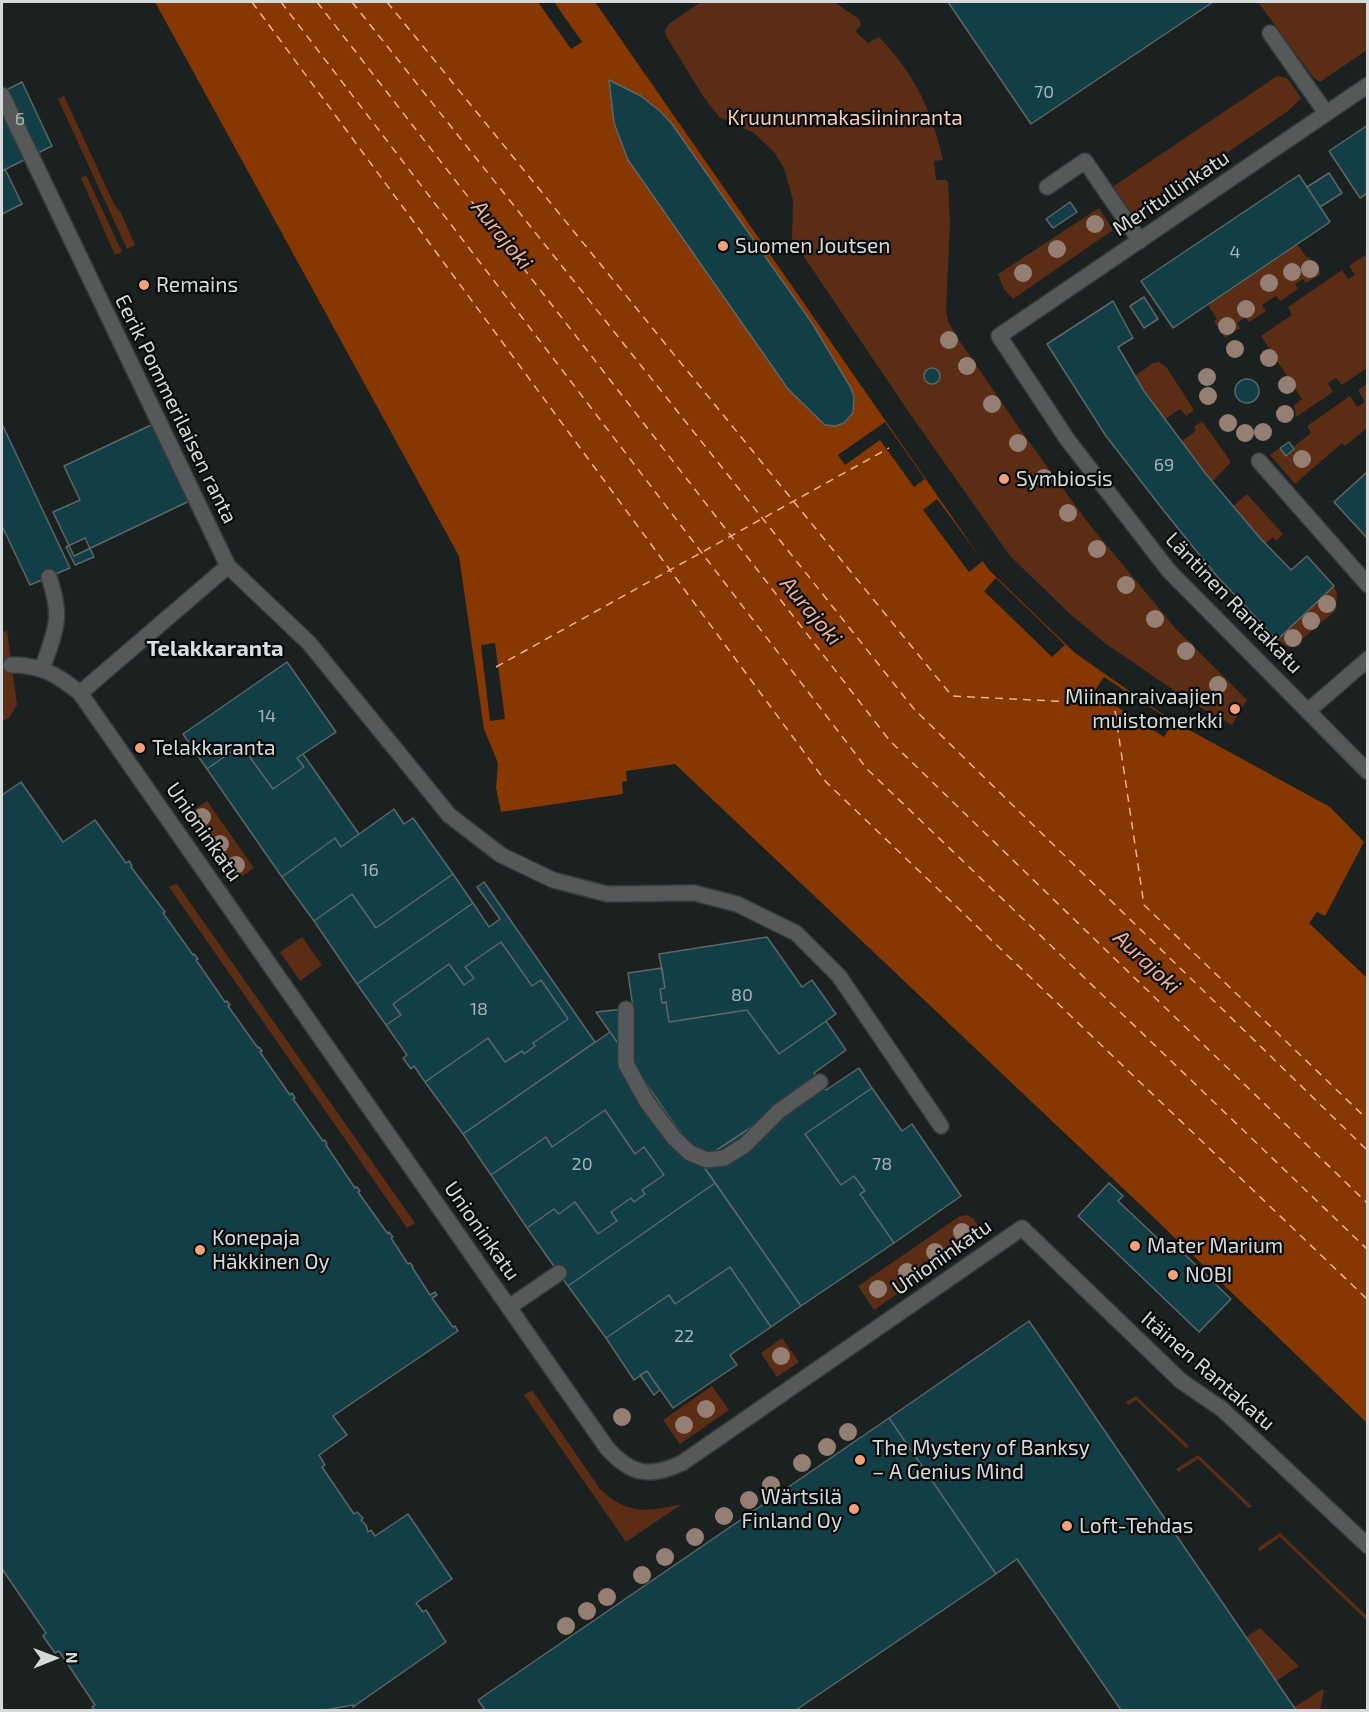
<!DOCTYPE html>
<meta charset="utf-8">
<style>
body{margin:0}
#map{position:relative;width:1369px;height:1712px;overflow:hidden;background:#1b2021;font-family:"Exo 2",sans-serif}
canvas{display:block}
.frame{position:absolute;inset:0;border:3px solid #d6dada;pointer-events:none}
.north{position:absolute;left:24px;top:1628px;width:60px;height:60px;-webkit-text-stroke:4px #070a0a;paint-order:stroke;rotate:89deg;font-size:16px;font-weight:700;line-height:24px;text-align:center;color:#d6dada}
.north::after{content:'';display:block;margin:auto;width:21px;height:27px;background:#d6dada;clip-path:polygon(50% 0,100% 100%,50% 72%,0 100%)}
</style>
<div id="map">
<canvas width="1369" height="1712"></canvas>
<div class="frame"></div>
<div class="north">N</div>
</div>
<script>
const ctx = document.querySelector('canvas').getContext('2d');
ctx.lineJoin = 'round';
function paint(path, color) { ctx.fillStyle = color; ctx.fill(path, 'evenodd'); }
function stroke(path, color, width, dash) { ctx.strokeStyle = color; ctx.lineWidth = width; ctx.lineCap = dash ? 'butt' : 'round'; ctx.setLineDash(dash || []); ctx.stroke(path); }
function label(font, color, halo, rows, align = 'center') {
  ctx.font = font + ' "Exo 2",sans-serif'; ctx.lineWidth = 4.5; ctx.setLineDash([]); ctx.textBaseline = 'middle'; ctx.strokeStyle = halo; ctx.fillStyle = color; for (const [text, x, y, turn = 0] of rows) {
    ctx.save(); ctx.translate(x, y); ctx.rotate((+turn || 0) * Math.PI / 180); ctx.textAlign = isNaN(turn) ? turn : align; if (halo) ctx.strokeText(text, 0, 0); ctx.fillText(text, 0, 0); ctx.restore();
  }
}
paint(new Path2D(`
 M701 2H834L859 19 861 25 855 31 868 43 879 37C915 75 931 108 943 160L934 161 936 180H946L948 183 950 221 946 311 948 321 957 337 1022 432 1089 524 1176 629 1247 700 1232 725 1194 704 1106 644 1070 614 1010 556 908 411 792 239 793 200 784 168 774 152 754 133 719 117 703 96 666 36 665 30 670 23Z
 M1258 2H1367V50L1320 82 1313 77Z
 M1277 76 1287 78 1301 98 1288 111 1133 217C1124 211 1116 197 1114 186Z
 M64 96 114 204 121 213 135 245 127 249 58 99Z
 M86 175 122 252 115 255 81 178Z
 M1099 208 1113 230 1013 299 1004 289 998 274Z
 M1297 244 1307 258 1309 257 1321 274 1306 283 1303 279 1295 284 1298 289 1280 301 1276 296 1262 305 1266 311 1249 322 1245 317 1237 323 1240 328 1225 338 1214 321 1217 319 1208 305Z
 M1367 254V368L1342 385 1336 378 1328 383 1333 392 1296 417 1294 405 1302 399 1261 336 1292 315 1288 307 1342 270 1348 279 1355 275 1349 266Z
 M1159 362 1167 368 1194 410 1186 416 1180 409 1165 419 1135 376 1153 363Z
 M1367 384V428L1345 446 1342 443 1295 484 1270 455 1280 448 1286 455 1294 450 1293 447 1311 433 1307 426 1350 396 1357 407 1365 402 1358 390Z
 M1202 421 1231 462 1212 482 1182 441 1196 431 1194 427Z
 M1247 494 1283 534 1276 541 1273 537 1265 544 1233 506Z
 M1334 586 1337 594 1336 610 1293 647H1288L1277 640Z
 M7 631 17 705 9 718 2 721V632Z
 M207 801 254 868 232 883 185 816Z
 M177 884 415 1223 407 1228 169 887Z
 M302 937 322 965 300 981 280 952Z
 M967 1215 973 1218 983 1234 874 1310 858 1286 960 1216Z
 M782 1338 799 1362 777 1377 761 1353Z
 M712 1386 729 1410 680 1444 663 1420Z
 M532 1390 600 1489C627 1515 647 1512 682 1504L626 1542 524 1395Z
 M1136 1396 1189 1446 1186 1448 1136 1400 1128 1405 1126 1402Z
 M1198 1455 1252 1506 1249 1508 1198 1459 1178 1472 1176 1469Z
 M1280 1533 1367 1616V1621L1280 1537 1260 1551 1258 1548Z
 M1260 1628 1299 1666 1276 1681 1246 1637Z
 M1323 1689 1324 1690 1320 1710H1296L1294 1707Z`), '#5c2d15');
paint(new Path2D(`
 M155 2H595L989 570 1075 653 1171 720 1330 807 1364 842 1325 916 1317 912 1309 923 1367 978V1423L1148 1212 675 764 626 771 627 781 622 782 623 794 501 812 496 788 498 763 484 729 459 556Z`), '#873700');
paint(new Path2D(`
 M538 2H554L582 42 571 49Z
 M885 422 925 479 914 487 880 440 845 465 838 455Z
 M937 499 983 561 969 572 923 510Z
 M996 578 1065 645 1052 657 984 591Z
 M495 643 505 719 490 721 481 645Z
 M1104 677 1173 722 1164 737 1094 692Z`), '#1b2021');
stroke(new Path2D(`
 M252 2 826 782 1368 1300
 M281 2 867 769 1368 1250
 M317 2 890 741 1368 1204
 M352 2 914 709 1368 1151
 M387 2 952 696 1114 704 1144 905 1368 1120
 M496 667 889 448`), '#f4b08f', 1.5, [8, 6]);
const building = new Path2D(`
 M948 2H1213L1031 124Z
 M609 80 641 96 661 112 672 124 812 323 851 388 854 397 853 413 844 423 836 426 825 425 788 389 628 160 614 123Z
 M22 82 52 146 2 171V92Z
 M1368 125V193L1360 198 1329 151Z
 M5 169 22 204 2 214V171Z
 M1329 173 1342 193 1320 207 1307 187Z
 M1299 175 1330 222 1173 328 1141 281Z
 M1070 202 1077 212 1053 228 1046 219Z
 M1144 297 1158 319 1144 328 1130 306Z
 M1113 301 1133 338 1118 347 1144 391 1206 474 1260 538 1291 570 1307 556 1334 586 1277 640 1215 574 1164 511 1106 436 1047 344Z
 M924 376a8 8 0 1 1 16 0a8 8 0 1 1-16 0Z
 M1235 391a12 12 0 1 1 24 0a12 12 0 1 1-24 0Z
 M166 418 202 495 74 556 53 512 80 500 64 466Z
 M2 424 70 568 30 585 2 526Z
 M1289 442 1294 449 1286 456 1280 448Z
 M1367 472H1368V539L1334 502Z
 M85 538 94 557 75 565 66 547Z
 M287 662 336 732 297 758 304 767 273 789 241 745 207 769 183 734Z
 M241 745 273 789 304 767 297 758 303 754 359 834 341 847 335 838 282 877 207 769Z
 M21 782 63 842 95 820 126 863 129 861 132 866 131 867 165 912 163 913 193 955 194 954 198 959 196 960 225 1002 227 1001 230 1005 228 1006 258 1048 259 1047 262 1051 260 1052 290 1095 292 1093 295 1098 293 1099 323 1141 325 1140 327 1144 326 1145 355 1188 357 1187 360 1191 358 1192 388 1234 389 1232 393 1237 391 1238 408 1264 410 1263 413 1266 412 1267 430 1295 435 1292 437 1295 432 1298 453 1327 455 1326 458 1331 333 1416 347 1435 319 1455 325 1465 322 1467 354 1514 357 1512 363 1518 361 1520 366 1525 368 1532 371 1530 375 1536 408 1514 452 1579 416 1603 423 1612 426 1610 446 1642 353 1707V1705L325 1710H95L92 1707 95 1705 59 1651 55 1653 43 1636 46 1633 2 1569V795Z
 M394 809 404 824 413 818 453 874 376 928 352 894 314 921 282 877 335 838 341 847Z
 M453 874 473 903 357 984 314 921 352 894 376 928Z
 M484 882 595 1042 463 1134 425 1082 488 1038 505 1062 522 1051 524 1054 535 1046 533 1043 568 1019 541 980 532 986 501 942 465 967 474 978 464 985 449 964 393 1004 401 1015 386 1025 357 984 473 903 489 927 500 919 477 887Z
 M767 937 802 987 812 980 836 1014 779 1054 747 1010 669 1022 666 1002 662 1003 660 989 665 988 659 954Z
 M501 942 532 986 541 980 568 1019 533 1043 535 1046 524 1054 522 1051 505 1062 488 1038 425 1082 414 1066 411 1069 403 1058 407 1055 386 1025 401 1015 393 1004 449 964 464 985 474 978 465 967Z
 M662 968 665 988 660 989 662 1003 666 1002 669 1022 747 1010 779 1054 826 1021 846 1050 814 1073 820 1082 700 1161 596 1012 633 1008 628 973Z
 M610 1032 715 1183 568 1286 527 1228 554 1209 559 1214 575 1202 598 1234 617 1221 611 1212 631 1198 634 1202 645 1194 642 1190 664 1175 644 1147 635 1154 605 1110 552 1147 546 1137 491 1175 463 1134Z
 M859 1068 872 1088 805 1134 841 1185 854 1176 865 1191 860 1194 894 1243 801 1306 700 1161 820 1082 826 1090Z
 M872 1088 902 1131 912 1124 961 1196 894 1243 860 1194 865 1191 854 1176 841 1185 805 1134Z
 M605 1110 635 1154 644 1147 664 1175 642 1190 645 1194 634 1202 631 1198 611 1212 617 1221 598 1234 575 1202 559 1214 554 1209 527 1228 491 1175 546 1137 552 1147Z
 M715 1183 801 1306 771 1327 730 1267 675 1304 669 1295 606 1338 568 1286Z
 M1109 1183 1123 1196 1118 1201 1171 1251 1176 1246 1231 1299 1199 1332 1078 1216Z
 M730 1267 771 1327 730 1355 737 1365 673 1408 647 1371 634 1380 606 1338 669 1295 675 1304Z
 M1029 1321 1065 1373 1296 1710H1121L1017 1559 996 1574 889 1418Z
 M647 1371 660 1390 654 1395 640 1375Z
 M889 1418 996 1574 796 1710H485L478 1700Z`);
paint(building, '#123f46');
stroke(building, '#5f6667', 1.5);
const service = new Path2D(`
 M1270 33 1326 113
 M1047 187 1085 161 1140 241
 M1259 461 1368 585
 M42 669C56 629 63 618 49 577
 M509 1307 559 1273`);
const pedestrian = new Path2D(`
 M626 1009V1064L647 1102 674 1138 690 1153 707 1160 724 1158 745 1145 779 1111 820 1082`);
const minor = new Path2D(`
 M1368 85 999 336 1067 439 1169 571 1368 772
 M2 95 228 566 309 643 449 815 501 855 553 880 607 894 694 893 737 904 796 933 839 976 941 1126
 M11 665C40 664 59 676 80 693L607 1448C631 1475 650 1478 682 1463L1022 1228 1181 1381 1222 1409 1368 1546
 M80 693 228 566
 M1308 711 1368 659`);
stroke(service, '#353a3b', 18);
stroke(pedestrian, '#353a3b', 18);
stroke(minor, '#353a3b', 18);
stroke(service, '#565859', 15);
stroke(pedestrian, '#565859', 15);
stroke(minor, '#565859', 15);
ctx.fillStyle = '#957e72';
for (const [x, y] of [
 [1095,224],
 [1057,249],
 [1310,269],
 [1292,272],
 [1023,273],
 [1269,283],
 [1246,309],
 [1227,326],
 [949,340],
 [1235,349],
 [1269,358],
 [967,366],
 [1207,377],
 [1287,385],
 [1208,396],
 [992,404],
 [1285,414],
 [1228,423],
 [1263,432],
 [1245,433],
 [1018,443],
 [1302,459],
 [1044,478],
 [1068,513],
 [1097,549],
 [1126,585],
 [1327,604],
 [1155,619],
 [1311,621],
 [1293,638],
 [1186,651],
 [1218,685],
 [202,817],
 [220,844],
 [236,865],
 [962,1232],
 [935,1252],
 [907,1272],
 [878,1289],
 [781,1356],
 [706,1409],
 [622,1417],
 [684,1425],
 [848,1432],
 [827,1447],
 [802,1463],
 [771,1485],
 [749,1500],
 [724,1516],
 [695,1537],
 [665,1557],
 [642,1575],
 [607,1597],
 [587,1611],
 [566,1626]
]) { ctx.beginPath(); ctx.arc(x, y, 9, 0, 2 * Math.PI); ctx.fill(); }
for (const [x, y, r, color] of [
 [723,246,6,"#f1a27b"],
 [144,285,6,"#f1a27b"],
 [1004,479,6,"#f1a27b"],
 [1235,709,6,"#f1a27b"],
 [140,748,6,"#f1a27b"],
 [1135,1246,6,"#f1a27b"],
 [200,1250,6,"#f1a27b"],
 [1173,1275,6,"#f1a27b"],
 [860,1460,6,"#f1a27b"],
 [854,1509,6,"#f1a27b"],
 [1067,1526,6,"#f1a27b"]
]) { const dot = new Path2D(); dot.arc(x, y, r, 0, 2 * Math.PI); ctx.fillStyle = color; ctx.fill(dot); stroke(dot, '#070a0a', 2); }
label('18px', '#a5b3b5', null, [
 ["70",1044,92],
 ["6",20,119],
 ["4",1235,252],
 ["69",1164,465],
 ["14",267,716],
 ["16",370,870],
 ["80",742,995],
 ["18",479,1009],
 ["20",582,1164],
 ["78",882,1164],
 ["22",684,1336]
]);
label('21px', '#f9cab4', '#070a0a', [
 ["Kruununmakasiininranta",845,118]
]);
label('21px', '#d6dada', '#070a0a', [
 ["Meritullinkatu",1171,193,-34],
 ["Eerik Pommerilaisen ranta",176,409,64],
 ["Läntinen Rantakatu",1234,603,46],
 ["Unioninkatu",204,832,55],
 ["Unioninkatu",482,1231,55],
 ["Unioninkatu",942,1257,-35],
 ["Itäinen Rantakatu",1208,1371,41]
]);
label('21px', '#d6dada', '#070a0a', [
 ["Suomen Joutsen",735,246],
 ["Remains",156,285],
 ["Symbiosis",1016,479],
 ["Miinanraivaajien",1223,697,"right"],
 ["muistomerkki",1223,721,"right"],
 ["Telakkaranta",152,748],
 ["Konepaja",212,1238],
 ["Häkkinen Oy",212,1262],
 ["Mater Marium",1147,1246],
 ["NOBI",1185,1275],
 ["The Mystery of Banksy",872,1448],
 ["– A Genius Mind",872,1472],
 ["Wärtsilä",842,1497,"right"],
 ["Finland Oy",842,1521,"right"],
 ["Loft-Tehdas",1079,1526]
], 'left');
label('italic 22px', '#f4b08f', '#070a0a', [
 ["Aurajoki",502,235,51],
 ["Aurajoki",811,611,50],
 ["Aurajoki",1147,962,43]
]);
label('bold 22px', '#d8dfe0', '#070a0a', [
 ["Telakkaranta",215,649]
]);
</script>
